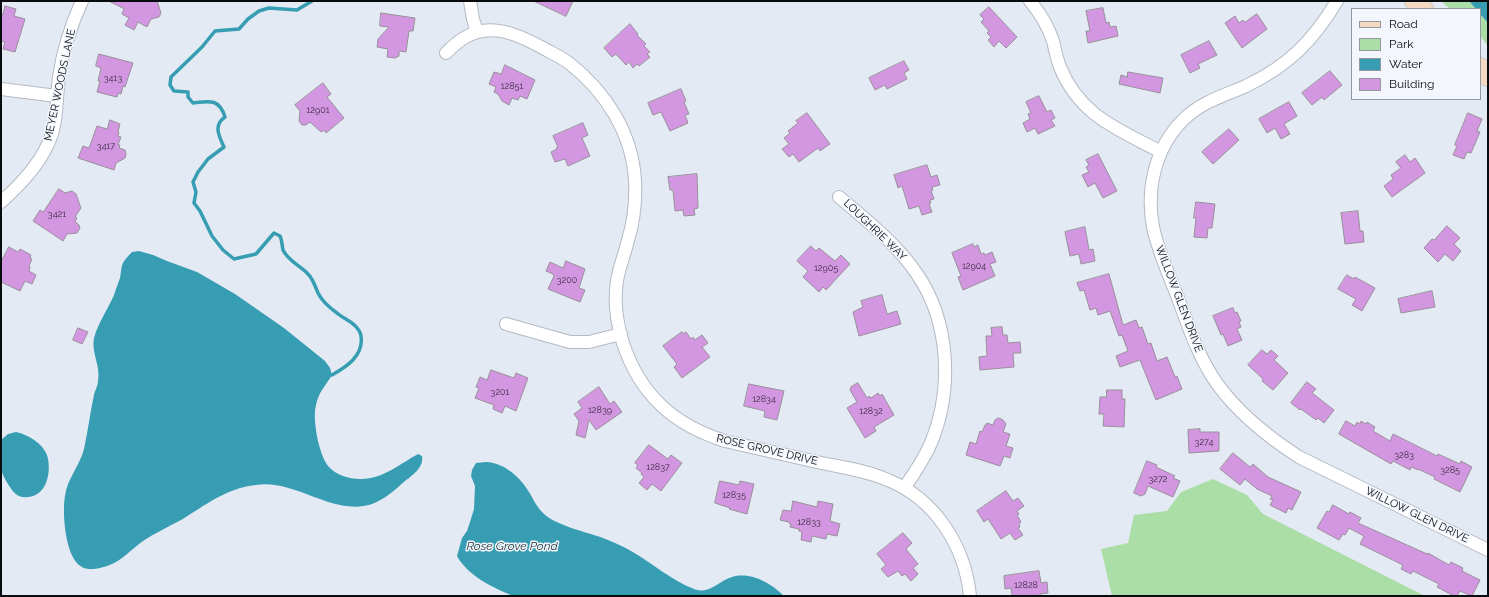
<!DOCTYPE html>
<style>
body{margin:0}
#map{position:relative;width:1489px;height:597px;overflow:hidden;background:#e3eaf4;font-family:Raleway,sans-serif}
canvas{display:block}
.frame{position:absolute;inset:0;border:2px solid #090b0f;pointer-events:none}
.legend{position:absolute;left:1351px;top:8px;width:130px;height:92px;box-sizing:border-box;background:#f3f7fd;border:1px solid #95999e;margin:0;padding:5px 7px;list-style:none;font-size:12px;color:#090b0f}
.legend li{display:flex;align-items:center;gap:8px;height:20px}
.legend b{width:20px;border:1px solid #95999e}
</style>
<div id="map">
<canvas width="1489" height="597"></canvas>
<div class="frame"></div>
<ul class="legend">
<li><b style="height:5px;background:#f4d9c2"></b>Road</li>
<li><b style="height:11px;background:#abdea7"></b>Park</li>
<li><b style="height:11px;background:#379db3"></b>Water</li>
<li><b style="height:11px;background:#d396e0"></b>Building</li>
</ul>
</div>
<script>
const ctx = document.querySelector('canvas').getContext('2d');
ctx.lineJoin = 'round';
function paint(path, color) { ctx.fillStyle = color; ctx.fill(path, 'evenodd'); }
function stroke(path, color, width, dash) { ctx.strokeStyle = color; ctx.lineWidth = width; ctx.lineCap = dash ? 'butt' : 'round'; ctx.setLineDash(dash || []); ctx.stroke(path); }
function label(font, color, halo, rows, align = 'center') {
  ctx.font = font + ' Raleway,sans-serif'; ctx.lineWidth = 3; ctx.setLineDash([]); ctx.textBaseline = 'middle'; ctx.strokeStyle = halo; ctx.fillStyle = color; for (const [text, x, y, turn = 0] of rows) {
    ctx.save(); ctx.translate(x, y); ctx.rotate((+turn || 0) * Math.PI / 180); ctx.textAlign = isNaN(turn) ? turn : align; if (halo) ctx.strokeText(text, 0, 0); ctx.fillText(text, 0, 0); ctx.restore();
  }
}
paint(new Path2D(`
 M1441 1H1469L1476 9H1450Z
 M1480 14 1488 23V46L1480 36Z
 M1213 479 1247 495 1263 514 1425 596H1112L1101 549 1128 543 1134 515 1167 511 1181 492Z`), '#abdea7');
paint(new Path2D(`
 M1469 1H1488V23L1480 14V9H1476Z
 M139 251 153 255 167 261 197 272 235 294 284 328 325 361 330 368 332 375C326 385 318 393 316 405 312 419 319 456 329 467 336 475 349 479 360 479 381 480 400 464 418 454L422 456C424 467 413 475 405 481 395 490 385 499 372 504 333 517 296 479 256 485 226 488 206 505 181 520 168 527 155 533 143 541 133 548 124 558 114 563 106 567 90 572 82 567 65 559 62 512 65 496 67 479 80 465 84 449 88 431 90 413 94 395 95 390 98 386 98 381 101 366 91 353 94 338 98 323 108 309 114 295 116 289 118 283 120 278 121 273 121 267 123 263 125 259 129 255 132 252Z
 M16 432C29 435 42 443 47 455 52 471 47 496 28 497 20 498 16 495 12 490 7 483 2 475 1 468 0 459 1 449 1 440L8 434Z
 M486 462C502 462 519 476 527 489 532 496 536 506 542 512 553 525 587 532 603 538 613 542 623 546 631 551 651 562 672 581 694 589 710 595 718 581 732 577 751 571 772 584 784 596H513C492 587 468 576 457 556L462 538 467 531 470 522 474 509 475 486 471 476 472 470 476 463Z`), '#379db3');
stroke(new Path2D(`
 M312 1 297 10 269 8 259 11 248 19 239 29 215 31 202 47 171 77 170 85 174 91 188 92V97L193 103C209 101 219 98 225 117 213 125 219 136 224 147L208 159 198 172 193 182 196 192 194 203 200 211 212 236 223 250 234 259 256 254 274 233 280 236C282 240 282 246 283 250 288 261 301 266 308 274 313 279 315 286 318 293 322 301 330 308 337 313 345 320 359 324 361 336 364 356 346 367 332 375`), '#379db3', 3.5);
const building = new Path2D(`
 M109 1H157L161 13 159 17 151 19 147 27 138 22 134 30 125 25 129 18 122 14 124 9Z
 M534 1H573L566 16Z
 M5 6 16 9 14 16 25 19 15 52 3 49 5 42 1 41V14H3Z
 M989 7 1017 37 1006 48 999 41 994 47 988 40 991 37 987 33 989 31 981 22 984 19 980 15Z
 M1103 8 1106 23 1109 22 1110 27 1116 26 1118 36 1088 43 1086 31H1090L1086 11Z
 M381 13 415 18 413 31H409L406 52 399 51V56L395 58 387 57 388 49 377 47 378 39 389 27 380 26Z
 M1257 14 1267 29 1242 48 1225 23 1235 16 1239 23 1243 20 1245 22Z
 M630 24 638 34 637 35 646 44 644 46 650 52 647 54 650 57 639 66 637 64 633 68 629 62 626 65 616 54 612 57 604 48Z
 M1209 41 1217 55 1198 64 1200 68 1190 73 1181 55Z
 M99 54 133 63 125 87 123 86 121 94 118 93 117 97 97 92 100 81H98L101 68 96 66Z
 M904 61 909 70 904 73 907 79 887 89 885 85 875 90 869 78Z
 M505 65 535 80 527 99 520 96 518 100 512 98 509 105 502 101 498 94 494 92 496 87 489 84 494 72 501 74Z
 M1330 71 1342 85 1324 100 1322 97 1312 105 1302 93Z
 M1128 72 1163 78 1160 93 1119 84 1121 75 1127 77Z
 M323 83 331 94 327 97 344 118 326 133 324 130 321 132 310 122 306 125H302L299 121 300 111 295 105Z
 M681 89 686 101 684 102 689 114 685 115 688 123 670 131 661 112 653 115 648 103Z
 M1039 96 1047 112 1051 110 1055 118 1051 120 1055 126 1038 134 1035 128 1027 132 1023 123 1030 119 1028 114 1031 113 1026 102Z
 M1289 102 1297 116 1284 124 1290 134 1281 139 1275 128 1267 133 1259 119Z
 M807 113 830 144 820 151 818 148 799 162 793 154 789 157 782 149 789 144 784 138 790 133 788 131 798 123 796 121Z
 M1468 113 1482 119 1477 131 1480 132 1471 153 1467 152 1464 159 1453 155 1457 146 1455 145Z
 M110 120 120 124 118 132H119L118 136 121 137 118 145H120L119 148 125 150 126 154 125 158 116 163 114 170 78 158 83 146 89 148 97 126 107 129Z
 M583 123 588 135 582 138 590 156 568 166 565 159 555 162 551 152 557 149 556 148 558 147 553 136Z
 M1229 129 1239 140 1213 164 1202 152Z
 M1098 154 1117 191 1103 198 1095 183 1088 187 1082 175 1089 172 1086 167 1089 165 1086 160Z
 M1405 155 1410 162 1415 158 1425 173 1392 197 1384 186 1393 179 1391 175 1401 168 1396 162Z
 M927 165 931 177 937 175 940 185 932 187 933 190 931 191 934 199 930 200 931 203 929 204 932 212 922 215 919 206 909 209 902 186 898 188 894 175Z
 M697 174 698 208 694 209 695 215 684 216 683 210 675 211 673 190H670L668 177Z
 M59 189 65 193 72 191 76 194 81 208 75 217 77 218 75 221 79 225 80 228 77 233 67 234 63 241 33 221 40 210 43 212Z
 M1196 202 1215 204 1212 228H1208L1207 238 1194 237 1196 218H1194Z
 M1358 211 1360 231H1363L1364 242 1345 244 1341 213Z
 M1447 226 1460 238 1454 244 1461 251 1453 261 1445 254 1438 262 1424 248 1432 239 1434 240Z
 M1085 227 1089 250 1093 249 1095 261 1081 264 1079 254 1070 256 1065 232Z
 M973 244 974 247 978 245 981 254 984 253 985 255 992 252 996 262 990 264 995 276 963 290 958 277 961 276 952 253Z
 M811 246 816 251 819 248 835 261 841 255 850 264 826 290 823 287 819 292 803 277 808 271 797 261Z
 M9 247 18 252 20 249 31 255 30 258 32 259 29 266 30 267 29 271 36 275 32 284 25 281 20 291 1 282V262Z
 M566 261 585 269 579 288 585 290 580 302 548 289 554 276 553 274 546 271 550 262 563 268Z
 M1109 274 1123 325 1136 320 1139 328 1142 327 1148 344 1151 343 1157 361 1167 357 1175 377 1177 376 1182 389 1156 400 1140 360 1120 367 1116 356 1128 351 1122 335 1119 336 1110 311 1098 315 1096 308 1090 310 1084 290 1080 291 1077 283Z
 M1347 275 1354 279 1355 277 1375 288 1362 311 1352 305 1356 299 1338 289Z
 M1432 291 1435 307 1401 313 1398 299Z
 M882 295 887 314 897 311 901 324 859 336 853 312 863 307 861 301Z
 M1233 308 1235 313 1237 312 1241 321 1239 322 1241 327 1237 329 1242 340 1228 346 1223 334 1221 335 1213 316Z
 M1002 327 1003 335H1007L1008 343 1020 342 1021 353H1013L1014 367 980 370 979 357 987 356 986 336H992L991 328Z
 M78 328 88 332 82 344 73 340Z
 M682 332 683 334 686 332 691 339 693 337 695 340 702 335 708 343 702 347 710 357 682 378 674 367 677 364 663 346Z
 M1262 350 1267 354 1271 350 1278 356 1274 360 1288 373 1273 390 1262 381 1263 379 1248 365Z
 M491 370 514 378 516 373 528 378 516 411 505 406 502 413 493 409 494 405 475 398 479 388 476 387 480 377 487 380Z
 M1307 382 1316 389 1312 393 1334 410 1324 423 1318 418 1316 420 1301 409 1300 410 1291 403Z
 M858 383 867 398 869 396 871 398 878 393 880 396 882 394 894 415 874 427 876 431 865 438 847 408 857 402 850 390 851 387Z
 M749 384 784 391 777 420 764 417 765 411 744 406Z
 M599 387 610 404 614 401 622 412 596 430 589 420 585 438 576 435 579 421 574 414 582 408 578 402Z
 M1107 390H1122V399H1125L1124 427 1103 426 1104 414H1099L1100 397H1106Z
 M999 418 1003 420 1006 424 1003 432 1010 434 1006 446 1013 448 1010 458 1004 456 1000 466 966 455 970 442 976 444 980 431 982 432 985 425H986L987 423 993 425 995 420Z
 M1346 421 1355 426 1357 422 1360 424 1361 421 1366 424 1367 422 1375 427 1373 431 1390 441 1393 434 1437 456 1438 454 1460 464 1461 461 1472 467 1460 492 1434 479 1435 477 1418 469V470L1411 467 1410 470 1393 461 1391 464 1339 434Z
 M1200 429V432H1219V451L1189 453 1188 430Z
 M649 445 668 459 671 455 682 463 661 491 652 484 647 490 639 483 644 477 641 474 642 473 636 468 638 465 635 463Z
 M1233 453 1250 467 1253 464 1268 477 1301 492 1292 510 1288 508 1286 513 1270 505 1273 500 1270 499 1272 496 1257 489 1245 479 1240 485 1220 469Z
 M1147 461 1157 465 1156 467 1175 476 1173 478 1180 481 1173 497 1148 486 1145 494 1141 496 1134 493Z
 M720 481 739 485 740 481 754 484 747 514 729 509 730 508 715 503Z
 M1006 491 1013 501 1018 498 1024 506 1017 511 1019 514 1017 515 1021 522 1019 524 1020 527 1018 528 1023 535 1015 540 1010 533 1001 539 988 519 984 522 977 511Z
 M793 501 817 507 818 501 833 504 830 521 840 524 837 536 827 534 826 539 812 536 811 542 801 540 802 532 799 531V529L790 527 791 524 789 523V522L780 520 783 510 791 511Z
 M1333 505 1349 514 1350 512 1361 518 1358 523 1427 554 1428 553 1449 565 1451 562 1463 568 1462 571 1480 580 1472 596 1460 591 1457 596H1454L1437 587 1439 584 1413 571 1411 574 1401 569 1403 565 1360 544 1364 536 1349 528 1345 535 1343 534 1339 540 1317 528 1327 511 1329 512Z
 M903 533 912 543 906 549 918 564 913 568 918 574 911 581 905 574 902 576 898 571 888 577 881 569 886 565 877 554Z
 M1039 571 1041 583 1047 582 1048 593 1040 594 1041 596H1012L1011 588 1005 589 1004 576Z`);
paint(building, '#d396e0');
stroke(building, '#98909a', 1);
const street = new Path2D(`
 M470 1 473 19 477 32
 M1030 1C1040 13 1048 26 1053 41 1055 50 1057 59 1060 67 1080 116 1118 129 1161 152
 M1337 1C1313 41 1288 66 1246 86 1223 96 1201 102 1183 120 1155 148 1146 189 1153 227 1158 251 1169 275 1178 298 1189 328 1199 359 1218 385 1240 415 1268 437 1299 457L1488 550
 M446 53C451 48 457 42 464 38 490 21 519 35 543 48 552 53 561 57 569 63 606 92 632 133 635 180 636 200 634 221 628 240 625 254 619 267 617 281 614 301 617 324 623 343 640 395 674 425 725 441 756 448 786 455 817 462 840 467 866 470 888 480 935 499 965 546 970 596
 M1 89 57 96
 M839 197C866 220 896 243 917 274 950 322 953 390 931 443 924 459 914 474 904 488
 M1 202C18 187 37 167 47 146 58 125 56 99 59 77 63 50 71 25 82 1
 M506 324 570 342H589L621 334`);
const secondary = new Path2D(`
 M1413 1 1425 9
 M1480 66 1488 78`);
stroke(street, '#b4bac5', 14);
stroke(secondary, '#b4bac5', 18);
stroke(street, '#fff', 12);
stroke(secondary, '#f4d9c2', 17);
label('9px', '#3c2e43', null, [
 ["3413",113,78],
 ["12851",512,86],
 ["12901",318,110],
 ["3417",106,146],
 ["3421",57,214],
 ["12904",974,266],
 ["12905",826,268],
 ["3200",567,280],
 ["3201",500,392],
 ["12834",764,399],
 ["12839",600,410],
 ["12832",871,411],
 ["3274",1204,442],
 ["3283",1404,455],
 ["12837",658,467],
 ["3285",1450,470],
 ["3272",1158,479],
 ["12835",734,495],
 ["12833",809,522],
 ["12828",1026,585]
]);
label('11px', '#090b0f', '#f3f7fd', [
 ["MEYER WOODS LANE",60,85,-78],
 ["LOUGHRIE WAY",875,230,44],
 ["WILLOW GLEN DRIVE",1179,299,69],
 ["ROSE GROVE DRIVE",767,450,13],
 ["WILLOW GLEN DRIVE",1417,515,26]
]);
label('italic 12px', '#1b3137', '#f3f7fd', [
 ["Rose Grove Pond",512,546]
]);
</script>
